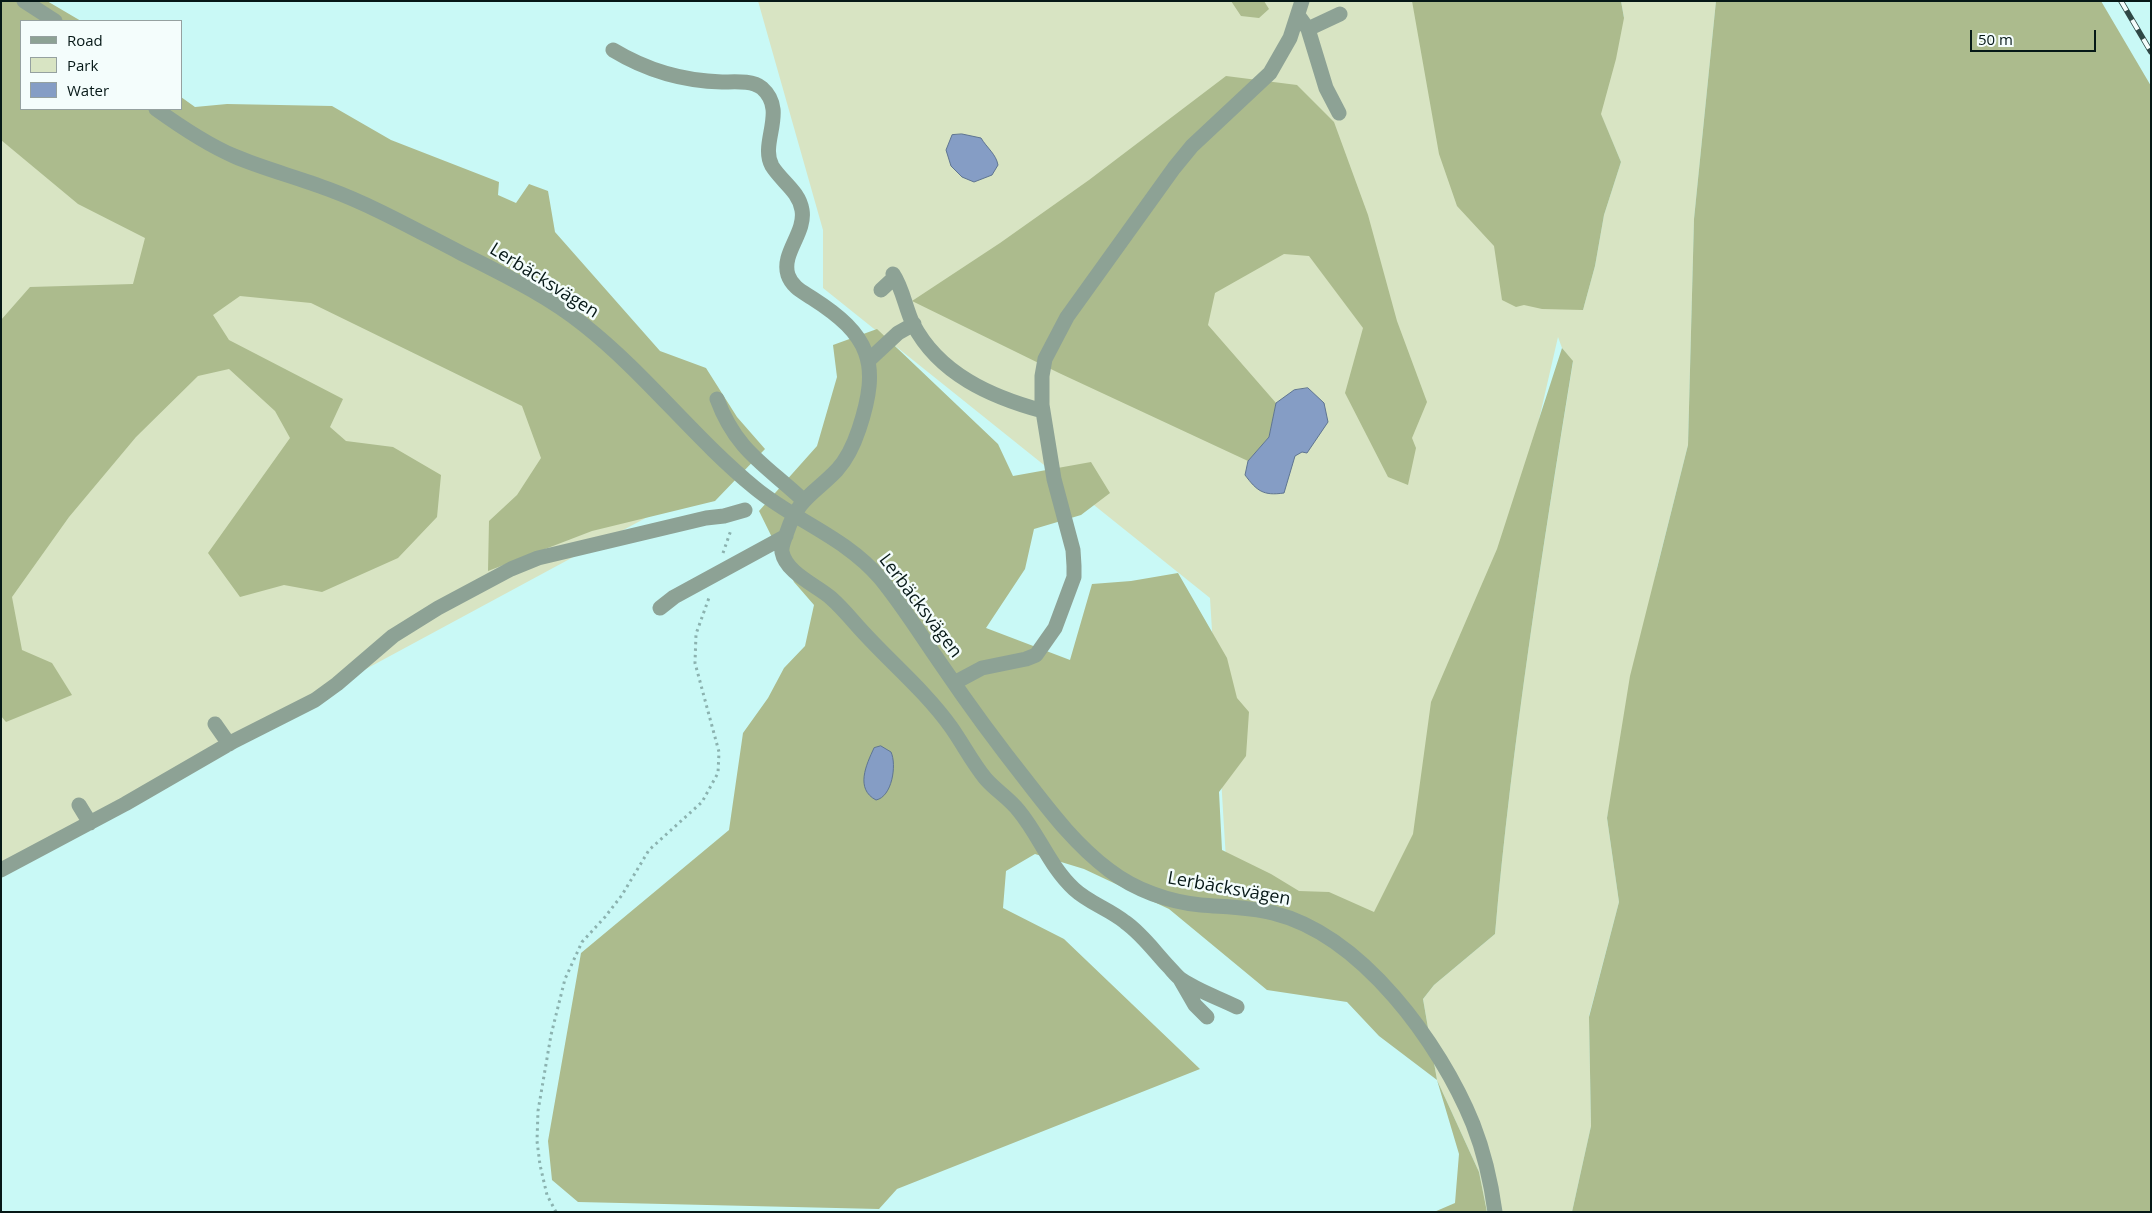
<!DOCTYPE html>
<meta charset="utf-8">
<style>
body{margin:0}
#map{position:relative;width:2152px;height:1213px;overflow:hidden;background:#c9f9f6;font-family:"Open Sans",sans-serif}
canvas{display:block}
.frame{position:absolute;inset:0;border:2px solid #061817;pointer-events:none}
.legend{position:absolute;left:20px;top:20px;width:162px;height:90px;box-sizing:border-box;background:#f4fdfc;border:1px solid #95a1a0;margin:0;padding:6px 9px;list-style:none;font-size:15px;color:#061817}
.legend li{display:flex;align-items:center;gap:10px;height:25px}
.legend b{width:25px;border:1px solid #95a1a0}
.scale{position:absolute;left:1970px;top:30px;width:126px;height:22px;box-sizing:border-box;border:2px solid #061817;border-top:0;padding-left:6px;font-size:15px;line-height:18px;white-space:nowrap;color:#061817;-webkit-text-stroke:4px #f4fdfc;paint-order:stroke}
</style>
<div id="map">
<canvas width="2152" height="1213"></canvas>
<div class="frame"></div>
<ul class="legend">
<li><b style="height:6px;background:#8da295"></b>Road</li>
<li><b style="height:14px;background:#d8e4c3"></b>Park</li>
<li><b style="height:14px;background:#859dc5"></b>Water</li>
</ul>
<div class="scale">50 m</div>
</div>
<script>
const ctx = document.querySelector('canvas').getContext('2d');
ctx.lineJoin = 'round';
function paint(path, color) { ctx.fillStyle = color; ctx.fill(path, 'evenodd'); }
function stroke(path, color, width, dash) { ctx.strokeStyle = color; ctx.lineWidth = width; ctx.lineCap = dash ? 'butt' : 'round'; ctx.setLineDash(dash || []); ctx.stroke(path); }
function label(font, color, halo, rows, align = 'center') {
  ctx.font = font + ' "Open Sans",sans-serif'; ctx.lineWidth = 5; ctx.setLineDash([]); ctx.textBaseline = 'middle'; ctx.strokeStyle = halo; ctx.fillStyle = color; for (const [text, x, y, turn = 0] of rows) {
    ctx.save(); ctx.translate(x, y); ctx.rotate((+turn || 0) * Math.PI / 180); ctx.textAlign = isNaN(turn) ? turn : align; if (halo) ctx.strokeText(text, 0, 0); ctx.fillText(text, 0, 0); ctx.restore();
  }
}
paint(new Path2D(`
 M758 1H1610L1624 18 1621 1H1716L1694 219 1688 445 1657 568 1607 818 1619 902 1589 1016 1591 1126 1572 1212H1487L1479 1172 1437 1080 1423 999 1434 985 1495 934C1512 742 1542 552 1573 362L1562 348 1558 337 1444 832 1378 934 1227 876 1210 598 823 288V230ZM1601 115 1621 162 1604 215 1595 266 1583 310Z
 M1 6 21 21V109L716 480 1 866Z`), '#d8e4c3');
paint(new Path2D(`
 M1 1H47L81 21H21V109H181V97L195 107 227 104 332 106 391 140 499 182 498 195 516 203 529 184 548 191 555 232 660 351 706 368 737 417 765 449 715 501 592 531 488 571 489 521 517 495 541 458 522 406 311 303 240 296 213 315 229 340 343 399 330 427 346 441 393 447 441 475 437 517 398 558 322 592 284 585 240 597 208 553 290 438 275 411 229 369 198 376 136 437 69 517 12 597 22 650 52 663 72 695 6 722 1 716V320L30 287 133 284 145 238 78 204 1 140Z
 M1231 1H1264L1269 9 1259 18 1241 16Z
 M1412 1H1621L1624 18 1616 59 1601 114 1621 162 1604 215 1595 266 1583 310 1542 309 1524 305 1516 307 1502 300 1494 246 1457 206 1439 154Z
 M1716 1H2101L2151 86V1212H1572L1591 1126 1589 1017 1619 902 1607 818 1630 676 1688 445 1694 219Z
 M1226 76 1297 85 1334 122 1368 215 1397 321 1427 402 1412 438 1416 448 1408 485 1388 477 1345 393 1363 328 1309 256 1284 254 1215 293 1208 325 1276 403 1269 437 1248 461 1059 373 912 301 1000 243 1089 180Z
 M877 329 998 444 1013 476 1091 462 1110 493 1081 515 1034 529 1025 569 986 628 1070 660 1092 584 1131 581 1178 573 1227 658 1237 698 1249 712 1246 756 1219 792 1222 850 1271 874 1299 891 1329 892 1374 912 1413 834 1431 702 1497 549 1562 348 1573 361C1542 552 1512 742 1495 934L1434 985 1423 999 1437 1080 1479 1172 1487 1212H1434L1455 1203 1459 1154 1437 1080 1379 1036 1347 1002 1267 990 1169 909 1084 869 1035 854 1006 871 1003 908 1064 939 1200 1069 897 1189 879 1209 578 1202 552 1180 548 1141 581 953 729 830 743 733 768 698 784 668 805 646 814 605 794 582 759 511 817 446 837 377 833 345Z`), '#acbb8d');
const water = new Path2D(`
 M962 134 981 138C987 148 996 154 998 165L992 175 974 182 962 177 951 166 946 150 952 135Z
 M1308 388 1324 403 1328 422 1307 453 1302 452 1295 456 1284 493C1263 496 1257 491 1245 475L1248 461 1269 437 1276 403 1294 390Z
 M881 746 891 752C897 765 892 797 876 800 855 789 866 765 874 748Z`);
paint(water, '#859dc5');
stroke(water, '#5f7591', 1);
stroke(new Path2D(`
 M723 553 731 530
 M556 1212 547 1195 540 1165 537 1141 538 1111 551 1035 565 979 582 942 605 917 622 895 649 850 702 802 718 773 719 752 695 663 696 634 710 595`), '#8bb2af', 3, [2.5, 4]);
stroke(new Path2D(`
 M24 1 55 21
 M1298 15 1308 29 1326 88 1339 113
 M1308 29 1340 14
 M613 50C646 70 683 81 722 82 734 82 752 80 762 88 788 111 759 143 772 166 781 181 799 191 802 210 806 233 781 253 788 275 792 287 803 292 812 298 870 335 881 363 859 429 854 444 848 458 837 470 814 494 798 498 787 532 785 538 781 546 782 552 786 573 816 585 831 598 839 605 847 614 854 622 885 658 923 688 951 727 963 744 972 762 985 778 995 790 1009 798 1019 811 1039 835 1050 867 1074 889 1089 903 1109 909 1125 922 1142 934 1154 951 1168 966 1172 970 1177 977 1182 980 1198 991 1219 998 1237 1007
 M156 109C181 127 206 144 234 156 264 169 297 177 328 189 374 206 416 230 459 252 502 274 547 295 584 325 646 374 694 438 755 488 795 521 845 537 880 578 903 606 922 637 943 667 970 707 999 746 1029 784 1053 815 1077 846 1109 870 1135 890 1169 902 1201 905 1225 907 1250 907 1273 913 1362 935 1440 1043 1473 1124 1484 1152 1491 1182 1495 1212
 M893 274C903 289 905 307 913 324 939 374 991 397 1043 411
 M881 290 895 277
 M869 360 898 333 914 324
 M717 399C736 451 766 465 803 500
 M660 608 674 597 786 536
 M954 683 982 668 1026 659 1036 655 1055 628 1074 577V566L1073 550 1054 479 1042 405V376L1045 359 1067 317 1174 168 1192 146 1270 73 1290 38 1302 1
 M215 724 229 744
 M79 805 90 823
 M1 870 125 804 234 741 315 700 337 684 393 636 438 608 511 569 538 558 706 518 724 516 745 510
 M1180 979 1195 1005 1207 1017`), '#8da295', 15);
const rail = new Path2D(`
 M2121 1 2151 52`);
stroke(rail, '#2f4846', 5.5);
stroke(rail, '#f4fdfc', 4, [11]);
label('18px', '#061817', '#f4fdfc', [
 ["Lerbäcksvägen",544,281,32],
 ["Lerbäcksvägen",920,606,53],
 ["Lerbäcksvägen",1229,889,10]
]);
</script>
